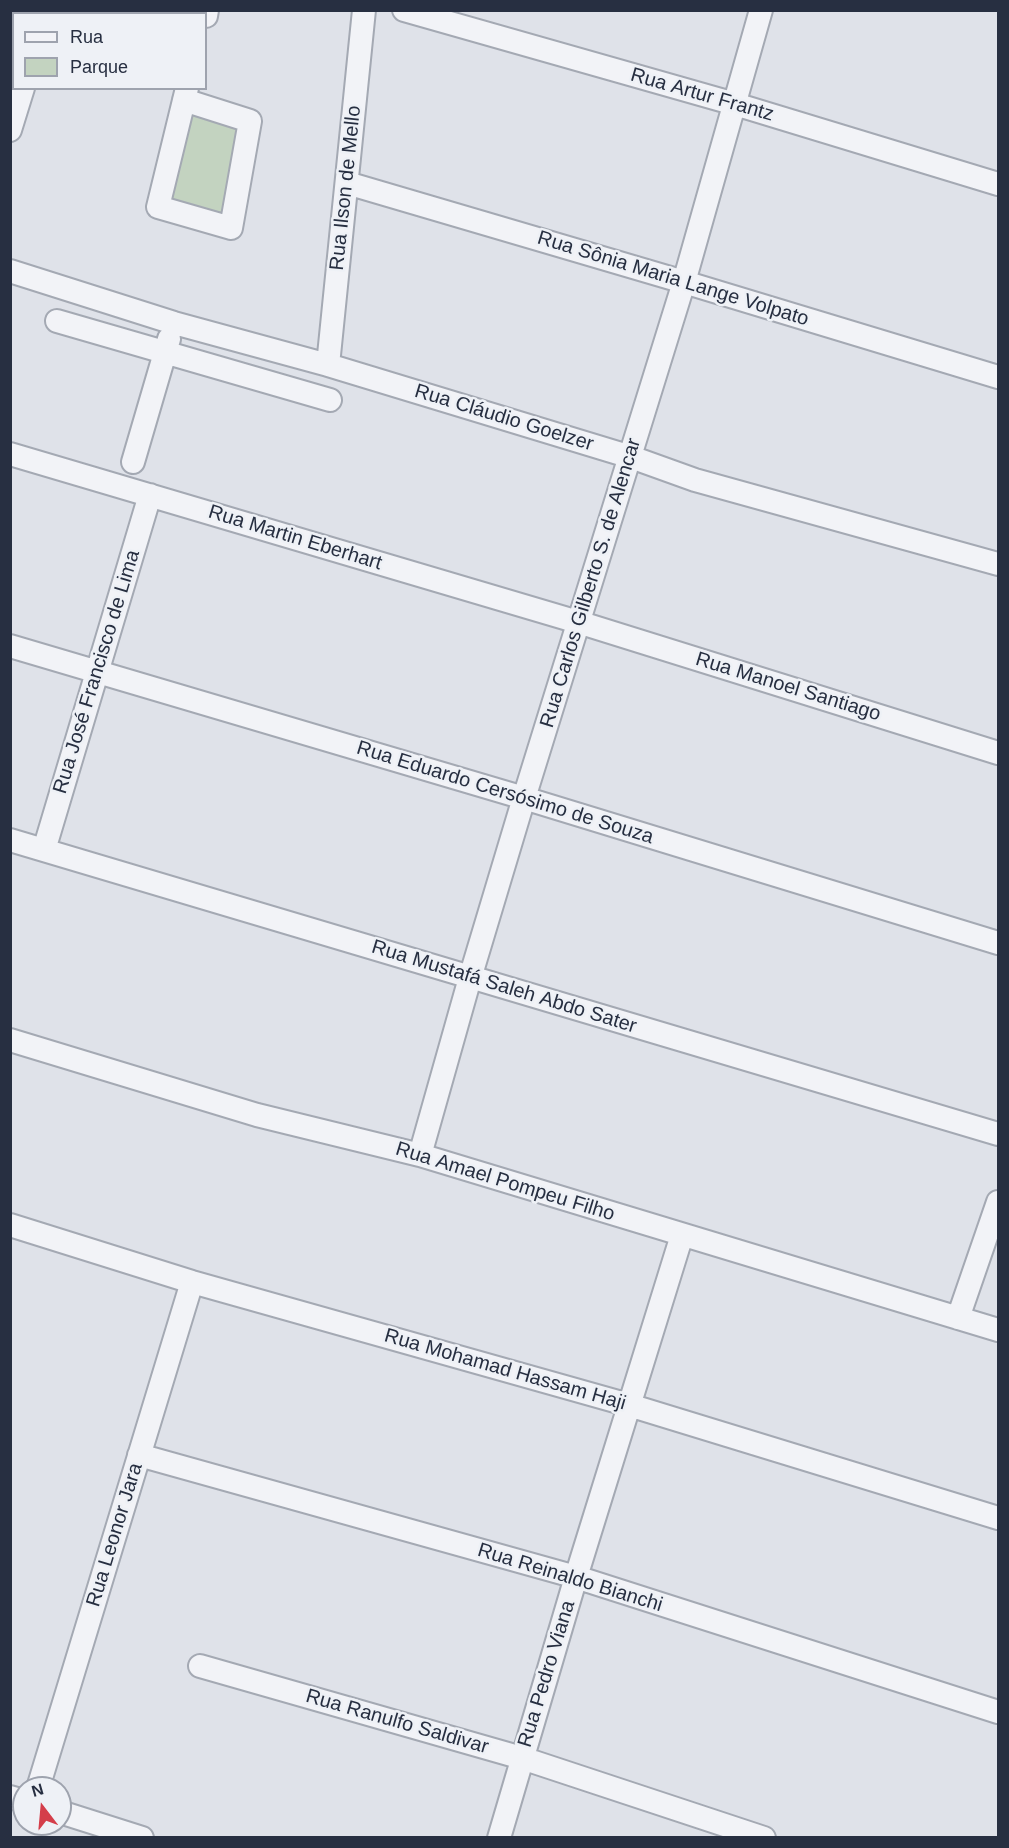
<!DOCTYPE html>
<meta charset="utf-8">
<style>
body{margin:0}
#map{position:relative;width:1009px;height:1848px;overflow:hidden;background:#dfe2e9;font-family:Helvetica,sans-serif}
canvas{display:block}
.frame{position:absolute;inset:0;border:12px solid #272f41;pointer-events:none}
.legend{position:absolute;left:12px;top:12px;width:195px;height:78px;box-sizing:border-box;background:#eef1f6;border:2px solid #9ea3ae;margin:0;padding:8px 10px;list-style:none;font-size:18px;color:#272f41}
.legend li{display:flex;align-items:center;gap:12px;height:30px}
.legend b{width:30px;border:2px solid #9ea3ae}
.north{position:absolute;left:12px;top:1776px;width:60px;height:60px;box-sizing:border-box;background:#eef1f6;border:2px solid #9ea3ae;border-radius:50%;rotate:344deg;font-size:16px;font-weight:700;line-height:24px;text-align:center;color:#272f41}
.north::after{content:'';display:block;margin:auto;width:21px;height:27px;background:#d43e4a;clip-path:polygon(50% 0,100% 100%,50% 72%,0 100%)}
</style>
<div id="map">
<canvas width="1009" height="1848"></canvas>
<div class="frame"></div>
<ul class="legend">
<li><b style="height:8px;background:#f2f3f7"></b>Rua</li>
<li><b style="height:16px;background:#c3d3c0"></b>Parque</li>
</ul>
<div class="north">N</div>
</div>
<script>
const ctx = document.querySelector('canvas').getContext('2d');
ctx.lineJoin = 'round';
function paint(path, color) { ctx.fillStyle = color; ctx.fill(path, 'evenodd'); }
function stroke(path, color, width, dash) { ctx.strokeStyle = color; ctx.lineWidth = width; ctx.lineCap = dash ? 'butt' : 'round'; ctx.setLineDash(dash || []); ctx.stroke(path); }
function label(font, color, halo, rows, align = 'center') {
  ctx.font = font + ' Helvetica,sans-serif'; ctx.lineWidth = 5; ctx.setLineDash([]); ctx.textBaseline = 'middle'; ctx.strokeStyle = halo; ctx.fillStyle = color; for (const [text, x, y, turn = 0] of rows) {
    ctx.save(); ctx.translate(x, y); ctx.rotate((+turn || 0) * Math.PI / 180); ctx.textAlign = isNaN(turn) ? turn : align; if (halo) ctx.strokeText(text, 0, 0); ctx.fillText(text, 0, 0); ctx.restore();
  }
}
paint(new Path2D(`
 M191 109 241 126 226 219 167 201Z`), '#c3d3c0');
const minor = new Path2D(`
 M404 10 735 104 998 184
 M45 14 46 10
 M206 16 207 10
 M184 100 250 121 231 228 158 207 187 88
 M10 130 23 88
 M347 183 684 282 998 377
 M10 271 174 323 328 365 631 457 695 480 998 564
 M57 321 330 400
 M328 365 364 10
 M10 454 578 622 998 753
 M133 462 169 339
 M10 646 524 798 998 943
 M10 840 998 1134
 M44 850 150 495
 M10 1040 257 1115 420 1155 998 1330
 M420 1155 470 978 524 798 684 282 761 10
 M10 1225 192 1282 629 1405 998 1518
 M958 1318 998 1202
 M139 1455 576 1577 998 1712
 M200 1666 522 1758 764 1838
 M38 1788 192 1282
 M10 1797 24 1801
 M60 1812 142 1838
 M499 1838 576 1577 682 1235`);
stroke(minor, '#a4a9b3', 26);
stroke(minor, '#f2f3f7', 22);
label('20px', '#272f41', '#eef1f6', [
 ["Rua Artur Frantz",702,95,16],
 ["Rua Ilson de Mello",346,188,-84],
 ["Rua Sônia Maria Lange Volpato",673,279,17],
 ["Rua Cláudio Goelzer",504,418,17],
 ["Rua Martin Eberhart",295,538,17],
 ["Rua Carlos Gilberto S. de Alencar",591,583,-73],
 ["Rua José Francisco de Lima",97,672,-73],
 ["Rua Manoel Santiago",788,687,17],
 ["Rua Eduardo Cersósimo de Souza",505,793,17],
 ["Rua Mustafá Saleh Abdo Sater",504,987,17],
 ["Rua Amael Pompeu Filho",505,1182,17],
 ["Rua Mohamad Hassam Haji",505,1370,16],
 ["Rua Leonor Jara",115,1535,-73],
 ["Rua Reinaldo Bianchi",570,1578,17],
 ["Rua Pedro Viana",547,1674,-73],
 ["Rua Ranulfo Saldivar",397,1722,16]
]);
</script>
